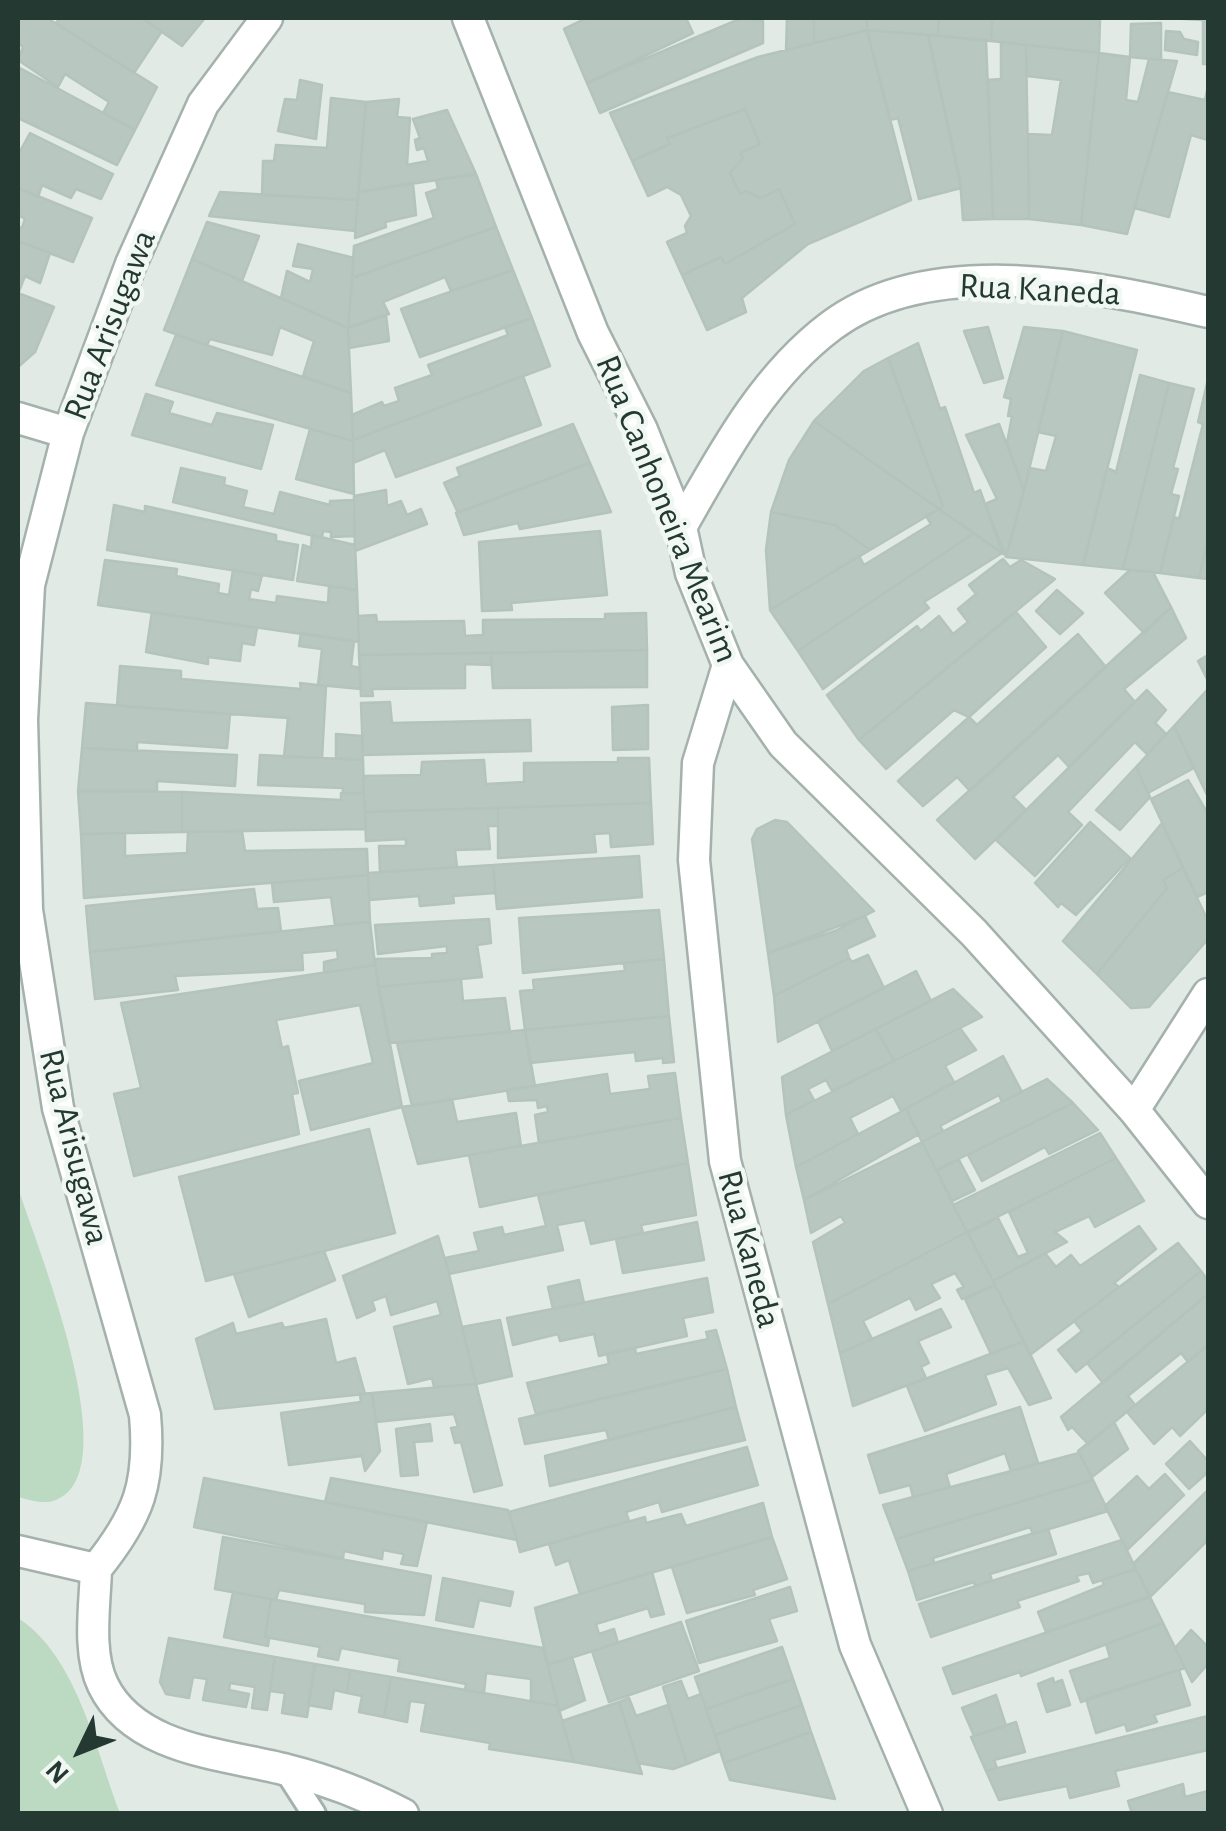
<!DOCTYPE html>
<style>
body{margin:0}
#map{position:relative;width:1226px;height:1831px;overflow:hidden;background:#e1eae5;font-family:"Alegreya Sans",sans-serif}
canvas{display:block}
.frame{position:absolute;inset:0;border:20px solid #233932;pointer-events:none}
.north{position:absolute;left:30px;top:1701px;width:100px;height:100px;-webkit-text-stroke:8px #f1f7f3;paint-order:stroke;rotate:227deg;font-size:28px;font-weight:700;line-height:40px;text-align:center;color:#233932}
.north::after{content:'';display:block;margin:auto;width:35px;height:45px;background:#233932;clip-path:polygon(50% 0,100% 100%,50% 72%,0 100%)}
</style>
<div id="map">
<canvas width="1226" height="1831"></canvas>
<div class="frame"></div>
<div class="north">N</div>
</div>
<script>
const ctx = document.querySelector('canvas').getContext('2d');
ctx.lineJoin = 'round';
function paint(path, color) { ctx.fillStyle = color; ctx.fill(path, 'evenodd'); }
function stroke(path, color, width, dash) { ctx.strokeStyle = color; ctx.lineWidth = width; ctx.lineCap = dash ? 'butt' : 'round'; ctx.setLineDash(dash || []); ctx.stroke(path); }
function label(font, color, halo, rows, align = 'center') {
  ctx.font = font + ' "Alegreya Sans",sans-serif'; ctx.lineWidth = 9; ctx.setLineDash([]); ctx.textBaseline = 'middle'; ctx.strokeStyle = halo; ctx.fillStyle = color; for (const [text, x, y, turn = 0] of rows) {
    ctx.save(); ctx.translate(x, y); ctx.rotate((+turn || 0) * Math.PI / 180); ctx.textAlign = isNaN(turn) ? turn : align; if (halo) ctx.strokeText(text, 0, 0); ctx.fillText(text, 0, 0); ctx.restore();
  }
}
paint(new Path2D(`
 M18 1188C35 1241 130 1472 56 1500 43 1505 30 1500 18 1497Z
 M18 1618C77 1656 96 1751 120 1813H18Z`), '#bbdac1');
const building = new Path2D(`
 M18 18H47L157 87 135 130 103 113 109 102 65 74 58 87 18 60 23 47 18 43Z
 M60 18H142L162 31 134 73 56 23Z
 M142 18H205L182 46Z
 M587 18H686L693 33 587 83 564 29Z
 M742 18 763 21V43L600 113 587 83Z
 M787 18H814V43L786 50Z
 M814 18H867V30L814 43Z
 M867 18H939L938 36 867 30Z
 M939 18H992L991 41 938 36Z
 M992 18H1100L1099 53 991 41Z
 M1167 18H1208V64H1203V20Z
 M1161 23V60L1130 57 1131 24Z
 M867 30 928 35 961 188 919 199 898 118 890 120Z
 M867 30 911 200 808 244 742 298 746 312 707 330 682 275 721 257 725 264 795 224 779 189 761 198 745 191 740 194 730 173 743 158 740 153 760 144 745 109 667 138 670 144 632 161 610 113 758 57Z
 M1166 31 1180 32 1184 39 1198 42 1197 55 1165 50Z
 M928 35 986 40 993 219 963 220 960 179Z
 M1001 42 1026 45 1029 219H993L988 80 1001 79Z
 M1026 45 1099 53 1081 225 1029 219 1028 134 1052 135 1061 80 1027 76Z
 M1099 53 1130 57 1126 100 1138 102 1149 59 1177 61 1127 234 1081 225Z
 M18 67 135 130 117 165 18 118Z
 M300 80 322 85 316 139 278 131 285 99 297 100Z
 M1208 86V140L1191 135 1169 217 1134 208 1168 92 1205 100Z
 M331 98 366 102 358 200 262 195 263 161H274L276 145 327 148Z
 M399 99 397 117 410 118 407 165 428 161 424 148 417 150 415 140 420 138 413 119 447 110 476 174 358 192 366 102Z
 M745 109 760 144 740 153 743 158 730 173 740 194 745 191 761 198 779 189 795 224 725 264 721 257 682 275 667 242 687 233 685 226 691 216 681 195 667 187 648 196 632 161 670 144 667 138Z
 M30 133 113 174 101 199 76 189 71 198 42 185 38 197 18 188V155Z
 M476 174 496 227 352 278 354 246 434 218 426 193 438 189 436 180Z
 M413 183 416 215 385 222 386 227 355 238 358 192Z
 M18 188 92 218 73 262 18 241V227L22 228 25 219 18 215Z
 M220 192 358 200 355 231 209 216Z
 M207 222 259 236 242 281 192 259Z
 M496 227 513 270 451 291 445 277 383 302 389 314 348 327 352 278Z
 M18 241 50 253 40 283 25 276 18 294Z
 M298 244 354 258 348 328 281 298 287 271 310 282 313 269 293 266Z
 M192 259 348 328 351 393 303 376 314 341 280 327 272 355 210 339 207 345 164 330Z
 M513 270 532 318 420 357 401 309Z
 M18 293 54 307 35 352 18 367Z
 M386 315 389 341 349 348 348 328Z
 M532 318 550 366 353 440 352 415 382 402 384 406 399 401 395 388 432 375 428 365 508 335 505 327Z
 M988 327 1003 378 984 383 964 331Z
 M1024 327 1063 331 1024 490 1007 443 1012 416H1008L1011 399 1004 397Z
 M1063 331 1137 350 1083 565 1006 557 1030 468 1046 471 1056 436 1038 432Z
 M176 335 351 393 353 441 156 385Z
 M918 343 940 409 945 407 974 493 980 490 1003 554 939 509 943 506 888 358Z
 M888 358 943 506 939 509 814 421 864 371Z
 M1140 375 1169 383 1123 569 1083 565 1107 468 1116 472Z
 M523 376 541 425 396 477 385 450 353 463V440Z
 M1208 379V540L1199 578 1160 573 1174 517 1179 519 1203 424 1198 422Z
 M1169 383 1194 389 1173 468 1178 469 1171 494 1179 496 1160 573 1123 569Z
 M146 394 173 402 169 413 212 425 217 413 273 425 261 469 132 435Z
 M814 421 939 509 870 550 835 525 771 512 789 460Z
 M573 424 590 463 458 513 444 483 460 476 457 468Z
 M999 424 1024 490 1006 557 985 504 997 499 966 435Z
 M310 429 353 441 354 494 296 479Z
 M590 463 611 512 520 529 518 523 464 535 456 513Z
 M181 468 225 478 224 485 247 491 243 507 274 514 280 492 330 505V501L354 500 355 536 331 537V532L323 531 322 538 173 502Z
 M386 490 387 506 401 501 407 515 421 509 427 524 355 551 354 496Z
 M114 505 145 512V506L276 535V541L298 545 293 580 107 550Z
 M939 509 974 533 798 651 770 610 859 556 864 565 931 524 926 516Z
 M771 512 835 525 870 550 770 610 766 550Z
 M600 531 607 595 511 603 512 610 482 611 479 542Z
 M974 533 1002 553 924 602 929 608 823 689 798 651Z
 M312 535 355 545 357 590 297 581 303 545 311 548Z
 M1208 540V579L1199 578Z
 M1003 559 1010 567 1021 560 1055 579 859 740 827 695 917 626 921 631 939 616 953 634 968 622 958 609 976 594 969 585Z
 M105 560 177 569 176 576 219 584 218 593 229 595 233 570 262 575 258 591 251 589 249 599 276 603 277 596 328 603 329 586 357 590 359 642 98 605Z
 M1130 570 1153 572 1171 607 1144 633 1105 593Z
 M1057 590 1083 613 1060 634 1036 611Z
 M1171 607 1186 638 1124 689 1135 702 1069 767 1058 755 1013 797 1026 810 975 859 937 820Z
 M152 612 257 628 254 645 242 643 240 661 208 657V664L146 652Z
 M1016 612 1046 647 969 717 954 710 886 769 859 740Z
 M646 613 647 650 359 655 358 616 376 615 377 622 464 621 465 636 483 635V620L605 619V614Z
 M301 633 354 641 351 666 360 668 361 689 318 685 322 649 299 646Z
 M1078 634 1106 667 970 791 957 777 923 806 898 781 969 717 977 725Z
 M647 650V687L493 688 491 653Z
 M491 653 492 665 465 664V688L372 689 373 696H361L359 655Z
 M1208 655V681L1198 661Z
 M120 666 181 671V679L301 689 300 683 326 686 322 758 284 757 288 718 117 706Z
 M1208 689V797L1174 726Z
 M1147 690 1166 710 1155 723 1166 734 1147 754 1135 742 1068 812 1082 825 1035 876 996 840Z
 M390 702 392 723 530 720 531 751 363 755 361 703Z
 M86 703 230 714 227 748 137 742V751L82 748Z
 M648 705V749L613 750 612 707Z
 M1174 726 1194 768 1148 793 1136 767Z
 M336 734 362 736 363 760 336 758Z
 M82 748 237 755 235 786 157 781V791H78Z
 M260 755 363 760 364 793H343V788L258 785Z
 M618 758H649L651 803 365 812 363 776 421 775 422 762 484 760 486 784 524 782V763L618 762Z
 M1136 767 1150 797 1120 830 1096 810Z
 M1188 780 1208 814V892L1197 897 1151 799Z
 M78 791 182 792V832L81 834Z
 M182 792 341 800V793H364L366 829 182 832Z
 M651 803 653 844 611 847 610 833 594 834 596 852 498 858V808Z
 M498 808V826H488L490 849 455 850 457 867 380 872 379 846H406V839L366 841 365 812Z
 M775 820 787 822 874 911 835 931 768 953 752 839 757 829Z
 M1090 822 1130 858 1076 915 1061 903 1058 907 1035 883Z
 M1162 823 1183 868 1163 880 1167 888 1097 974 1063 941Z
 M242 831 245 851 367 849 368 875 84 898 81 834 125 833V856L187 853 188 832Z
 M639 856 642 897 497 909 493 865Z
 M493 865 495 893 453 896 454 903 420 906 419 896 369 900 368 873Z
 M1183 868 1208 921V939L1149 1007 1131 1008 1097 974 1167 888 1163 880Z
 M368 875 370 922 335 925 331 897 274 902 272 883Z
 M254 889 257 909 278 908 281 931 90 952 86 906Z
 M659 910 664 959 523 973 519 918Z
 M865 916 875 936 846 949 849 958 774 996 768 953Z
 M489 919 491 943 477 945 482 977 378 987 375 959 432 958V954L447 953V946L378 954 375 925Z
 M370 922 375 965 324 973V962L338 959 337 950 302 953 303 970 175 976 178 990 95 999 90 952Z
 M868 955 884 988 778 1042 774 996 849 958 852 962Z
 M664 959 669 1016 525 1030 520 991 534 990 533 980 625 971 624 963Z
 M375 965 402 1107 311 1130 299 1081 373 1063 360 1005 276 1020 282 1048 288 1046 298 1093 292 1094 299 1134 134 1176 114 1094 141 1088 121 1003Z
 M916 971 931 1001 832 1051 818 1021Z
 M461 979 463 1001 505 998 510 1032 389 1043 378 987Z
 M953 989 982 1017 894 1061 876 1029Z
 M669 1016 674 1062 663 1063V1058L636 1061 635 1052 530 1063 525 1030Z
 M960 1028 976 1050 945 1066 954 1082 901 1111 893 1096 850 1118 858 1134 796 1167 786 1115Z
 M876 1029 894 1061 832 1091 826 1080 808 1089 814 1100 786 1115 782 1077Z
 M525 1030 535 1086 412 1106 397 1043Z
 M1003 1056 1022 1092 1002 1102 999 1095 940 1126 943 1131 922 1142 906 1109Z
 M675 1073 681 1118 539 1143 535 1115 548 1112 547 1106 538 1108 537 1100 509 1101 507 1090 607 1074 610 1094 650 1089 648 1076Z
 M1047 1079 1073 1103 936 1170 922 1142Z
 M452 1099 457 1122 516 1113 521 1146 418 1164 402 1107Z
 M1073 1103 1098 1130 1049 1154 1045 1147 982 1181 968 1155Z
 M906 1109 919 1134 804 1200 796 1167Z
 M681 1118 688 1163 480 1207 469 1155Z
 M369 1129 395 1233 206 1281 179 1177Z
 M1100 1133 1116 1158 967 1232 953 1205Z
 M922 1142 967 1232 828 1304 813 1242 845 1223 841 1216 811 1233 804 1200Z
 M1116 1158 1144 1201 1095 1227 1089 1216 1055 1232 1067 1242 993 1281 968 1233 998 1218 1018 1257 1028 1253 1009 1212Z
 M959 1160 975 1190 952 1201 937 1171Z
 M688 1163 696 1215 641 1225 643 1233 591 1244 585 1220 557 1225 563 1250 449 1274 445 1258 479 1251 474 1233 502 1227 504 1235 546 1226 538 1195Z
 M697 1222 704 1260 623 1273 616 1239Z
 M1139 1226 1156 1249 1114 1283 1119 1287 1030 1355 993 1281 1045 1253 1056 1267 1071 1255 1080 1266Z
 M967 1232 995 1285 962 1299 957 1290 964 1287 955 1273 931 1284 940 1298 916 1310 910 1298 863 1321 872 1339 840 1353 828 1304Z
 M438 1236 448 1270 476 1384 434 1387 432 1378 408 1384 394 1327 441 1315 437 1301 391 1315 386 1296 372 1301 375 1310 357 1318 343 1276Z
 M1178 1243 1201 1271 1076 1372 1058 1350 1082 1331 1074 1321Z
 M324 1251 335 1280 249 1317 234 1274Z
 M1201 1271 1208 1281V1294L1103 1383 1087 1363Z
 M707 1278 713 1312 683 1318 687 1336 599 1356 594 1334 560 1341 558 1334 513 1345 507 1318Z
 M579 1280 584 1303 553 1309 548 1287Z
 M995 1285 1024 1341 991 1354 965 1299Z
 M1208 1294V1345L1188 1362 1181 1353 1128 1396 1135 1405 1088 1444 1072 1427 1068 1430 1061 1417Z
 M941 1309 951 1327 918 1341 929 1363 921 1367 926 1378 853 1406 840 1353Z
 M326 1319 336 1363 355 1358 365 1394 215 1409 196 1339 233 1323 236 1334 282 1323 284 1328Z
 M500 1320 512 1376 476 1384 462 1327Z
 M716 1330 727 1369 536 1414 527 1383 609 1364 607 1354 635 1348 636 1354 708 1339 706 1332Z
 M1024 1341 1051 1398 1029 1405 1008 1368 985 1375 996 1404 925 1431 907 1386Z
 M1208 1345V1409L1180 1436 1172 1427 1154 1444 1127 1412Z
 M727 1369 736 1407 609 1440 606 1430 525 1444 519 1419Z
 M476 1384 502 1485 474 1492 461 1442 455 1443 451 1428 458 1427 454 1414 376 1422 372 1393Z
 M372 1393 380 1451 365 1471 362 1456 289 1465 281 1413 361 1402 360 1394Z
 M736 1407 745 1440 550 1486 545 1456Z
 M1020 1407 1038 1463 1011 1471 1005 1453 946 1474 950 1487 913 1497 910 1485 880 1493 868 1455Z
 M1114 1422 1128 1449 1092 1477 1078 1451Z
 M430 1424 432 1441 414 1442 418 1475 401 1476 396 1429Z
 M1190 1441 1208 1461V1472L1189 1489 1166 1464Z
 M747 1447 758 1485 662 1512 659 1502 626 1512 629 1521 520 1552 509 1512Z
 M1079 1453 1093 1480 896 1539 883 1505Z
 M1165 1474 1184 1495 1127 1550 1105 1506 1137 1476 1149 1489Z
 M204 1478 427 1522 417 1566 401 1564 404 1554 383 1550 382 1559 344 1551 343 1558 194 1527Z
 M331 1478 508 1510 517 1540 325 1502Z
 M1093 1480 1108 1511 1033 1534 1030 1527 933 1558 934 1563 908 1571 896 1539Z
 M1208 1490V1540L1150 1597 1133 1564Z
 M763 1503 772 1537 580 1594 569 1560 556 1565 549 1544 645 1517 646 1523 681 1514 686 1526Z
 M1048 1529 1056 1554 990 1574 992 1581 975 1586 974 1582 917 1600 908 1571Z
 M223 1537 431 1576 424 1615 365 1612V1604L279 1590 276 1600 215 1589Z
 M772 1537 787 1579 753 1590 755 1595 687 1613 672 1567Z
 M1122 1540 1136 1569 1093 1583 1089 1573 1076 1576 1079 1581 1017 1601 1020 1607 931 1637 919 1604Z
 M1136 1569 1150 1596 1046 1632 1038 1612 1104 1585 1102 1580Z
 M652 1572 664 1614 651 1617 648 1608 596 1624 599 1634 614 1629 618 1643 548 1665 535 1608Z
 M443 1578 513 1592 510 1606 479 1600 473 1627 436 1620Z
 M790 1587 797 1611 769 1619 777 1641 699 1663 686 1621Z
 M233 1592 271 1599 265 1637 269 1638 268 1646 224 1637Z
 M1150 1597 1163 1623 1021 1676 1020 1672 953 1694 943 1668Z
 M271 1599 543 1648 558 1706 531 1701V1679L486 1673 484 1693 465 1690 466 1684 398 1671 400 1659 341 1648 338 1660 318 1656 320 1647 265 1637Z
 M681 1622 699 1671 609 1702 592 1651Z
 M1163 1623 1185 1668 1081 1702 1070 1671 1110 1658 1106 1644Z
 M1191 1630 1208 1647V1664L1192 1682 1175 1648Z
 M169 1638 275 1657 267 1710 252 1708 255 1687 230 1683 229 1690 249 1694 246 1707 203 1700 207 1679 193 1677 189 1698 166 1694 160 1682Z
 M782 1647 793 1679 706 1709 695 1677Z
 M275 1657 315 1664 307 1717 282 1713 285 1693 270 1691Z
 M572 1657 585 1700 559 1711 548 1665Z
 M315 1664 350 1670 347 1693 334 1690 331 1709 308 1705Z
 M350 1670 391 1677 384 1717 359 1712 362 1696 347 1693Z
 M1179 1670 1190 1705 1154 1715 1157 1722 1127 1731 1125 1724 1096 1733 1086 1699Z
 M391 1677 558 1706 574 1762 489 1749 490 1743 421 1731 426 1703 410 1701 407 1722 384 1717Z
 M1053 1678 1054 1683 1062 1680 1070 1705 1047 1712 1038 1684Z
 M793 1679 802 1705 715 1735 706 1709Z
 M681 1681 688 1699 701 1694 720 1751 687 1764 663 1687Z
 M996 1695 1006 1726 974 1736 962 1708Z
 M629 1698 636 1716 668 1705 687 1764 673 1769 638 1763 619 1702Z
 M619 1702 642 1774 574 1762 562 1721Z
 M802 1705 811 1732 724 1763 715 1735Z
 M1208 1716V1750L1115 1771 1119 1786 1070 1798 1067 1786 999 1800 986 1771Z
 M1016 1722 1025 1752 994 1760 997 1768 986 1771 971 1737Z
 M811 1732 835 1799 730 1780 724 1763Z
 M1183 1784 1185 1797 1208 1791V1814H1132L1128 1801Z`);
paint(building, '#b9c7c1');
stroke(building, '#b4c3bc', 2.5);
const lane = new Path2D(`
 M285 1769 314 1814`);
const street = new Path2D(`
 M468 18 593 333 642 430 681 527 691 573 728 665 783 744 974 933 1134 1110 1208 1203
 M18 418 68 433
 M681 527C722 455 763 377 831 326 931 251 1097 286 1208 312
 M728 665 698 763 694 860 725 1161 855 1645 927 1814
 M1134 1110 1208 994
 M18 1551 96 1569C139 1516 151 1483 145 1415L58 1108 27 910 22 720 29 585 68 433 131 264 203 104 267 18
 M96 1569C95 1605 87 1652 103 1685 135 1751 226 1754 287 1770 327 1780 366 1795 403 1814`);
stroke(lane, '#a4b1ac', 28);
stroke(street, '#a4b1ac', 35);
stroke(lane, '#fff', 22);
stroke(street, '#fff', 30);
label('35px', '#233932', '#f1f7f3', [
 ["Rua Kaneda",1040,290,3],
 ["Rua Arisugawa",110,325,-69],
 ["Rua Canhoneira Mearim",667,509,68],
 ["Rua Arisugawa",74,1147,76],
 ["Rua Kaneda",749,1249,75]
]);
</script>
